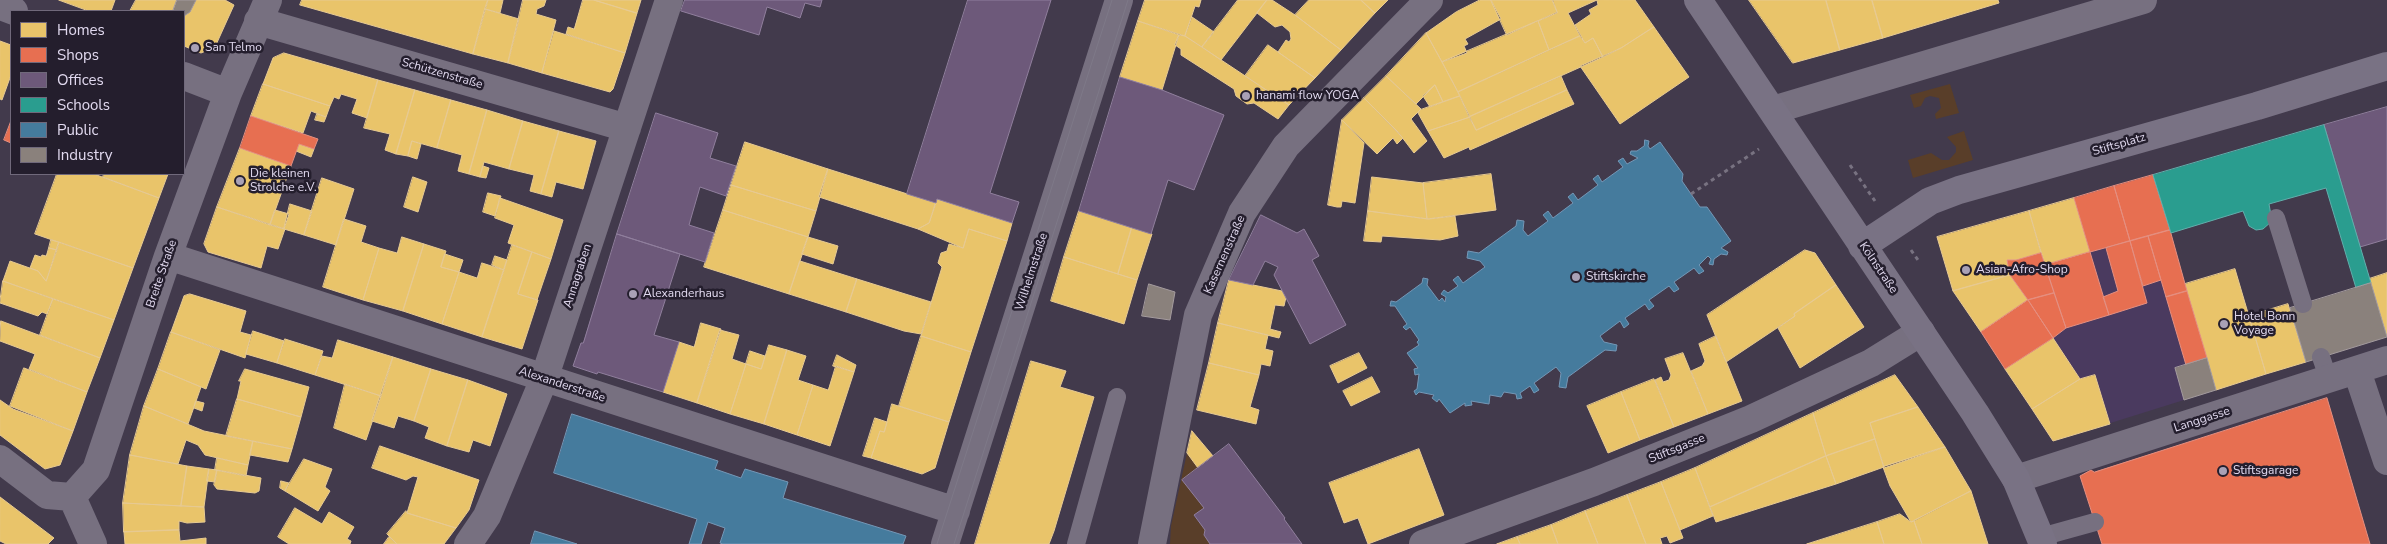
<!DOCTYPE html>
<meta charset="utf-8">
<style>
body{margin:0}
#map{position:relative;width:2387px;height:544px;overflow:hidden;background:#423a4c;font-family:"Nunito Sans",sans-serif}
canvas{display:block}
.legend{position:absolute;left:10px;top:10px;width:175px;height:165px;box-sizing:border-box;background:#241e2d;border:1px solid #70697b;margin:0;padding:6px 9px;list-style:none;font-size:15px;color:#e1d9ef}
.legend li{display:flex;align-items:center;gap:10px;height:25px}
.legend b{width:25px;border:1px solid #70697b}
</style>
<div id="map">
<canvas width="2387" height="544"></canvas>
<ul class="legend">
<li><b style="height:14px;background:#e9c46a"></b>Homes</li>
<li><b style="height:14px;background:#e76f51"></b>Shops</li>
<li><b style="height:14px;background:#6d597a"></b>Offices</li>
<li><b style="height:14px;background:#2a9d8f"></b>Schools</li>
<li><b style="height:14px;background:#457b9d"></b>Public</li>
<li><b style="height:14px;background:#8a817c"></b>Industry</li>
</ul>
</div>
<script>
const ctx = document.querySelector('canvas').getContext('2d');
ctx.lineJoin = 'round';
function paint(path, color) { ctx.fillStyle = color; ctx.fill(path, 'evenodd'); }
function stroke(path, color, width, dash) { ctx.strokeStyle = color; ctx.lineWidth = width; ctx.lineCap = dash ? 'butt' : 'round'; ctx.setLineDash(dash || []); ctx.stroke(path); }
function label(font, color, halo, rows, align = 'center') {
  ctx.font = font + ' "Nunito Sans",sans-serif'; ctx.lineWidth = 5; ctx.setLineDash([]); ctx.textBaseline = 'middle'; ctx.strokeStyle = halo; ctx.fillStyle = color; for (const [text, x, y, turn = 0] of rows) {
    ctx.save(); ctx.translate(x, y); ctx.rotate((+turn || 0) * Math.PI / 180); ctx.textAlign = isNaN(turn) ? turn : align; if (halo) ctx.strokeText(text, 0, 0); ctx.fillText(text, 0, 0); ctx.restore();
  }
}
paint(new Path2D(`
 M2153 175 2216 390 2053 441 1953 291 1937 237Z`), '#4a3a5f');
paint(new Path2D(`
 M1950 84 1959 113 1936 119 1935 114 1941 108 1939 98 1930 96 1925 98 1921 106 1914 108 1910 95Z
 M1964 131 1973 160 1913 178 1908 160 1931 153 1942 160H1949L1956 152V147L1947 137Z
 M1187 453 1198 468 1183 480 1204 508 1194 516 1205 530 1204 535 1210 544H1170L1171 526Z`), '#593e29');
const homes = new Path2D(`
 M59 0H115L111 11H89Z
 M136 0H177L173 11H130Z
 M196 0H225L234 5 215 47 201 53 184 46V16L190 12Z
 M302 0H488L473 54 300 5Z
 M488 0H503L500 13 485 9Z
 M523 0H546L544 6 537 9 536 14 556 20 542 73 508 63Z
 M583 0H594L637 13 625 53 566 34 568 27 574 29Z
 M594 0H641L637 13Z
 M1145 0H1201L1199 7 1195 6 1185 36 1138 21Z
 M1238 0H1267L1221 60 1202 47Z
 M1267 0H1272L1295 15 1341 50 1315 78 1278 52 1286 40 1289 42 1291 39 1290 32 1282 25 1275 27 1257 13Z
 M1309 0H1361L1375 13 1341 50 1295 15Z
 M1361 0H1388L1375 13Z
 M1480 0H1491L1501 19 1465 39 1468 44 1464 46 1467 53 1442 62 1426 33 1456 12Z
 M1491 0H1552L1557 12 1507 35Z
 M1553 0H1597L1568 13 1580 36 1549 50 1538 21 1557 13Z
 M1635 0 1654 27 1621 48 1603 57 1593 38 1585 43 1575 25 1591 14 1589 10 1598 5 1597 0Z
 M1749 0H1826L1840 50 1793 63Z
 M1826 0H1872L1883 38 1840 50Z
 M1872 0H1998L1999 3 1883 38Z
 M485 9 519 19 508 63 473 54Z
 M1192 17 1214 32 1202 47 1185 36Z
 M1138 21 1179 35 1162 90 1120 77Z
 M1538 21 1549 50 1458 92 1442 62Z
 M1654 27 1689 77 1620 124 1580 66 1621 48Z
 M554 31 625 53 613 89 610 92 542 73Z
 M1426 33 1442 62 1460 96 1443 102 1435 85 1416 104 1386 76Z
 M1179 35 1185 36 1289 105 1278 119 1254 103 1247 104 1236 96 1234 89 1181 55V49L1175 45Z
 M1580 36 1585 43 1593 38 1603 57 1469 117 1458 92Z
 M0 41 11 45V75L2 100 0 99Z
 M1268 45 1315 78 1289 105 1245 76Z
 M284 53 378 80 367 118 352 113 357 99 341 94 339 99 334 97 330 106 263 84 273 58Z
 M1386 76 1421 109 1411 119 1427 141 1414 153 1398 132 1364 98Z
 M1561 76 1567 90 1476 130 1469 117Z
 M378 80 415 90 396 154 385 150 390 134 364 128Z
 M263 84 330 106 326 117 311 111 303 133 251 116Z
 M1435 85 1443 102 1430 107 1423 96Z
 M415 90 451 100 437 148 412 141 408 156 396 154Z
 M1567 90 1574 104 1470 150 1469 147 1444 158 1428 131 1470 117 1476 130Z
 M1460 96 1470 117 1428 131 1418 113 1420 110Z
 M1364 98 1403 138 1397 144 1393 138 1377 154 1342 120Z
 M451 100 487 110 469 174 458 171 462 155 437 148Z
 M487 110 523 121 509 169 484 162 480 177 469 174Z
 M317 114 326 117 324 122 315 120Z
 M1342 120 1364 143 1355 203 1342 201 1341 207H1337L1328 205Z
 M523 121 559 131 541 194 530 191 534 175 509 169Z
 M559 131 596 141 583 189 556 182 552 197 541 194Z
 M412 141 421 144 417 159 408 156Z
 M745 142 828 169 816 211 731 185Z
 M299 144 314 149 311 157 296 151Z
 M240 148 291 166 270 225 217 207Z
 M483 166 489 168 486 178 480 177Z
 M828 169 936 203 929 223 918 229 819 197Z
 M57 174H94L159 198 133 268 35 234Z
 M104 174H168L159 198 103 177Z
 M1491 174 1496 210 1427 219 1423 183Z
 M413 177 427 182 418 212 404 207Z
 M1372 177 1423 183 1427 219 1368 211Z
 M322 178 354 189 336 245 304 235Z
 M731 185 816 211 808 237 723 210Z
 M488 193 501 196 495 216 483 212Z
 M500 198 563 220 551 259 508 243 514 225 495 218Z
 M2074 198 2090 252 2045 265 2029 211Z
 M937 199 1012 223 1007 241 969 229 963 248 918 229 929 223Z
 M290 204 312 211 304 235 284 229Z
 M217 207 285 229 278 249 267 246 261 268 208 252 204 244Z
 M275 210 289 214 284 229 270 225Z
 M723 210 808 237 789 294 704 267Z
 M1079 211 1132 227 1118 274 1064 257Z
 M1368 211 1429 219 1455 216 1458 236 1440 240 1382 236 1381 242 1364 241Z
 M2029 211 2041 253 2016 260H2007L2010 275 1953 291 1937 237Z
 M344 219 366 226 361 242 379 248 363 300 323 287Z
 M1132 227 1152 234 1137 280 1118 274Z
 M969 229 1007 241 971 352 921 336 942 267 938 263 941 253 947 251 949 244 963 248Z
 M402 237 424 244 403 311 363 300 379 248 397 253Z
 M808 237 838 246 833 264 802 254Z
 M51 240 59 242 57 250 49 248Z
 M59 242 133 268 114 320 3 281 10 261 38 271 46 281Z
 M424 244 446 251 441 267 459 272 442 324 403 311Z
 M512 245 532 252 518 294 538 300 522 349 482 337Z
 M49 248 57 250 46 281 38 271 30 268 35 255 41 257 42 255 46 256Z
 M1805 250 1815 253 1836 285 1794 314 1795 316 1726 362 1707 315Z
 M532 252 551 259 537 300 518 294Z
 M445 254 463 260 459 272 441 267Z
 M495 256 507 260 504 270 492 265Z
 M1064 257 1137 280 1124 324 1051 301Z
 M800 261 857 279 846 312 789 294Z
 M482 263 504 270 482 337 442 324 459 272 477 278Z
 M2235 269 2266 374 2216 390 2185 284Z
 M2387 273V336L2369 279Z
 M2010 275 2028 300 1981 332 1953 291Z
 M857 279 931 302 921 334 904 331 846 312Z
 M1229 280 1282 291 1286 297 1284 306 1275 305 1270 329 1281 332 1279 338 1218 323Z
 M3 281 53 299 47 314 42 312 38 316 0 303Z
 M1836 285 1864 327 1800 368 1778 328 1795 316 1794 314Z
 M190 294 246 311 240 332 251 335 245 358 171 332 184 296Z
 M53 299 114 320 100 358 40 335Z
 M2288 304 2306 362 2266 374 2249 316Z
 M1 321 100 358 87 392 29 369 35 354 0 341Z
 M701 323 721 329 697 403 663 392 679 342 694 347Z
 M1218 323 1268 335 1265 349 1273 351 1270 366 1261 364 1259 375 1209 363Z
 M720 330 739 335 732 359 746 364 730 414 697 403Z
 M253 331 284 341 277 363 246 354Z
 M171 332 220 350 206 389 158 369Z
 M921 336 971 352 949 422 899 406Z
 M1716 336 1742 401 1708 414 1691 371 1702 366 1705 361 1699 344Z
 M2053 338 2080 379 2032 409 2005 369Z
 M285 339 323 351 315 375 277 363Z
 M338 340 393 357 381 396 315 375 322 356 332 358Z
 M769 345 787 350 764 424 730 414 746 364 761 369Z
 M787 350 806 356 798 380 813 385 797 435 764 424Z
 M750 351 765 356 761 369 746 364Z
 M1359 353 1367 368 1338 383 1330 366Z
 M1683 353 1708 414 1674 427 1655 380 1661 377 1663 382 1669 380 1671 375 1665 359Z
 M837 355 856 365 854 372 833 366Z
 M393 357 431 369 414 421 398 416 394 428 372 421Z
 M1031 361 1066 371 1060 387 1094 397 1054 531 1049 544H975Z
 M1209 363 1259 375 1250 407 1259 410 1256 424 1197 410Z
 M836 366 854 372 830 446 797 435 813 385 828 390Z
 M24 368 87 392 73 431 10 406Z
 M158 369 201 387 188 424 144 406Z
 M245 369 309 387 301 417 237 399 241 381H239Z
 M431 369 468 380 447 446 425 438 429 427 414 421Z
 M1895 375 1918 407 1870 423 1875 439 1826 456 1813 413Z
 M2095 375 2110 424 2053 441 2032 409 2080 379Z
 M1372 377 1380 392 1351 406 1343 391Z
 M1654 379 1674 427 1640 440 1621 392Z
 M468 380 507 394 490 446 473 440 469 452 447 446Z
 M345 384 381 396 366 440 334 428Z
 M1621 392 1640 440 1608 453 1587 406Z
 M237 399 301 417 292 449 226 436Z
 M0 400 13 409 73 431 60 465 45 469 0 435Z
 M196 401 204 403 202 411 194 408Z
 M892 404 949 422 935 468 922 474 871 458 880 431 884 432Z
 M144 406 204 431 253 441 248 465 205 455 198 445 186 440 178 464 130 455Z
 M1918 407 1945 447 1884 468 1870 423Z
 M1813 413 1826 456 1710 507 1695 468Z
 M875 418 887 422 884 432 880 431 871 458 863 456Z
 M1192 431 1213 456 1198 468 1187 453Z
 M1875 439 1884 467 1836 484 1826 456Z
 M253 441 292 449 288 462 250 455Z
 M380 446 479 480 469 510 456 528 407 513 418 477 413 476 406 480 372 468Z
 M1945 447 1971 491 1911 522 1890 486 1883 467Z
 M1419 449 1444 515 1368 544 1358 518 1344 523 1329 483Z
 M130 455 187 466 181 506 123 503Z
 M1826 456 1836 484 1716 522 1710 507Z
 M217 458 248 465 246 476 215 470Z
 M304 459 332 469 325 487 330 491 318 511 285 491Z
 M187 466 209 469 204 507 181 506Z
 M1695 468 1713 516 1680 530 1661 482Z
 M209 469 217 470 215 482 207 481Z
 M217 470 261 478 259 491 255 493 217 489 214 485Z
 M281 481 289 483 285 491 280 488Z
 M1661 482 1683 538 1670 543 1667 536 1660 538 1662 544H1646L1627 495Z
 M1971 491 1988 544H1922L1914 521Z
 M1627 495 1646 544H1598L1585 511Z
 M0 497 54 538 48 544H6L0 541Z
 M123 503 204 507 205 522 187 523 179 521V530L124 532Z
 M295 508 322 524 329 512 354 527 347 539 351 541 350 544H289L278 537Z
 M406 511 407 513 456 528 444 544H397L387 534Z
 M1585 511 1598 544H1558L1551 525Z
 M1900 514 1911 522 1914 521 1922 544H1884L1877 522Z
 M1877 522 1884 544H1807Z
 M1551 525 1558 544H1520L1517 537Z
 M179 530 180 541 206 538V544H125L124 532Z
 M389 537 397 544H384Z
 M1517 537 1520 544H1497Z`);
paint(homes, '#e9c46a');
stroke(homes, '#e7ca92', 1);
const shops = new Path2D(`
 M251 116 318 139 314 149 299 144 291 166 240 148Z
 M11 121V143L4 140Z
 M2153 175 2170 230 2130 241 2114 186Z
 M2114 186 2130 241 2090 252 2074 198Z
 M2170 230 2187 291 2166 297 2148 236Z
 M2148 236 2161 280 2143 286 2130 241Z
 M2130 241 2147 303 2109 315 2103 297 2118 291 2106 248Z
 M2090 252 2109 315 2066 328 2045 265Z
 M2041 253 2045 265 2010 275 2007 260H2016Z
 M2045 265 2054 293 2028 300 2010 275Z
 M2187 291 2207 358 2186 365 2166 297Z
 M2054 293 2066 328 2053 338 2028 300Z
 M2028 300 2053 338 2005 369 1981 332Z
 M2327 398 2370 544H2102L2080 476 2091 470 2094 472Z`);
paint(shops, '#e76f51');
stroke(shops, '#e58f80', 1);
const offices = new Path2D(`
 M685 0H822L820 7 805 3 800 18 767 7 759 35 681 11Z
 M968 0H1051L990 193 1019 202 1012 223 937 199 936 203 907 194Z
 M1120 77 1162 90 1224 115 1194 190 1168 180 1151 234 1079 211Z
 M2387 107V239L2360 247 2324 125Z
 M656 113 718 133 710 158 736 166 726 196 700 187 689 225 714 233 705 262 617 234Z
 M1261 215 1297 233 1304 229 1319 256 1312 260 1346 325 1310 344 1274 275 1278 267 1265 261 1253 285 1229 280Z
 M617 234 680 254 654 335 679 342 663 392 598 372 597 374 573 366 581 343H583Z
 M1229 444 1285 518 1284 519 1302 544H1210L1204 535 1205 530 1194 515 1204 508 1182 480Z`);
paint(offices, '#6d597a');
stroke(offices, '#907f9d', 1);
const schools = new Path2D(`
 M2324 125 2371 283 2356 288 2326 188 2269 204 2272 221 2263 229 2256 230 2249 226 2243 211 2171 233 2153 175Z`);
paint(schools, '#2a9d8f');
stroke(schools, '#61afac', 1);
const public = new Path2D(`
 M1645 140 1649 141 1648 146 1650 149 1660 142 1683 174 1682 181 1700 207H1707L1731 241 1721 248 1728 252 1727 255 1721 254 1714 259 1713 265 1709 264 1711 259 1708 256 1699 265 1704 271 1699 274 1694 268 1674 282 1679 289 1674 292 1669 286 1649 300 1654 306 1649 310 1645 304 1625 318 1629 324 1624 328 1620 321 1600 336 1604 342 1617 345 1616 351 1605 350 1568 377 1566 388 1559 387 1561 373 1556 367 1534 383 1539 390 1534 393 1530 386 1520 393 1522 398 1517 399 1516 394 1504 392 1501 397 1490 395 1489 404 1471 401 1472 405 1465 406V403L1450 413 1439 399 1437 402 1432 398 1434 395 1419 392 1416 395 1414 391 1417 389 1419 374 1415 375 1414 369 1418 368 1407 353 1419 345 1417 342 1419 340 1410 327 1406 330 1403 327 1407 324 1395 306H1390L1391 301 1396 302 1422 283 1423 278 1428 279 1427 285 1439 301 1442 298 1445 302 1446 297 1441 294 1444 290 1448 293 1458 286 1453 280 1458 276 1463 283 1485 267 1480 261 1467 258 1468 251 1479 253 1516 226 1517 220 1524 221 1523 230 1528 236 1548 221 1543 215 1548 211 1553 218 1573 203 1568 197 1573 193 1578 200 1598 185 1593 179 1598 175 1602 182 1623 167 1618 161 1623 158 1627 164 1638 158 1630 154 1631 151H1637L1644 146Z
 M572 414 718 461 715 469 741 478 745 469 788 482 783 498 906 536 903 544H723L720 543 725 528 708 522 701 544H689L697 519 554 473Z
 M535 531 577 544H531Z`);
paint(public, '#457b9d');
stroke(public, '#7497b6', 1);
const industry = new Path2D(`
 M177 0H196L190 12 184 16V11H173Z
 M2371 283 2387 337 2306 362 2290 308Z
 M1149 284 1175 292 1170 320 1142 316Z
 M2207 358 2216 390 2184 400 2175 368Z`);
paint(industry, '#8a817c');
stroke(industry, '#a49b9e', 1);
stroke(new Path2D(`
 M1850 165 1875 201
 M1691 194 1759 149
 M1911 250 1918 260`), '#787281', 3, [4, 4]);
stroke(new Path2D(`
 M2276 218 2303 304
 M2321 357 2329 380
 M2041 537 2095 522
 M1076 544 1117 397`), '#777080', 18);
stroke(new Path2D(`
 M0 6 14 11
 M258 21 627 128
 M184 76 228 93
 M1773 110 2143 0
 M168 256 956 511
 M2357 371 2387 461
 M0 459 47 495 72 497
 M2016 479 2387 360
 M72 497 96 470 168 256 228 93 268 0
 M72 497 93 544
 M468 544 487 516 544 379 669 0
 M945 544 1119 0
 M1152 544 1198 315 1242 213 1286 146 1429 0
 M1423 544 1594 482 1751 419 1871 363 1921 332`), '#777080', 28);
stroke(new Path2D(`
 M1698 0 1975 413 2016 479 2043 544
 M1862 246 1930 201 1959 190 2257 106 2387 66`), '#797284', 28);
stroke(new Path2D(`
 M937 544 1112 0
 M954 544 1128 0`), '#7e7988', 1);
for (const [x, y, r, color] of [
 [195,48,5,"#a9a1b6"],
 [1246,96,5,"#a9a1b6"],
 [240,181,5,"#a9a1b6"],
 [1966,270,5,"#a9a1b6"],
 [1576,277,5,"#a9a1b6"],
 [633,294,5,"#a9a1b6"],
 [2224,324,5,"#a9a1b6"],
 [2223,471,5,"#a9a1b6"]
]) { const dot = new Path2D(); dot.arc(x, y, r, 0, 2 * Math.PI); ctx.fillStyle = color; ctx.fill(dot); stroke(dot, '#241e2d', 2); }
label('12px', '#e1d9ef', '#241e2d', [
 ["San Telmo",205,48],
 ["hanami flow YOGA",1256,96],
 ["Die kleinen",250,174],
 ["Strolche e.V.",250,188],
 ["Asian-Afro-Shop",1976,270],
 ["Stiftskirche",1586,277],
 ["Alexanderhaus",643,294],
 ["Hotel Bonn",2234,317],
 ["Voyage",2234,331],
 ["Stiftsgarage",2233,471]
], 'left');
label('12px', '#e1d9ef', '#241e2d', [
 ["Schützenstraße",442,74,16],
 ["Stiftsplatz",2119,145,-16],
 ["Kasernenstraße",1225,255,-66],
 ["Kölnstraße",1878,268,56],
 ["Wilhelmstraße",1032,272,-72],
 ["Breite Straße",162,274,-71],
 ["Annagraben",578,276,-72],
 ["Alexanderstraße",562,385,18],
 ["Langgasse",2202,420,-18],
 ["Stiftsgasse",1677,449,-22]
]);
</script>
